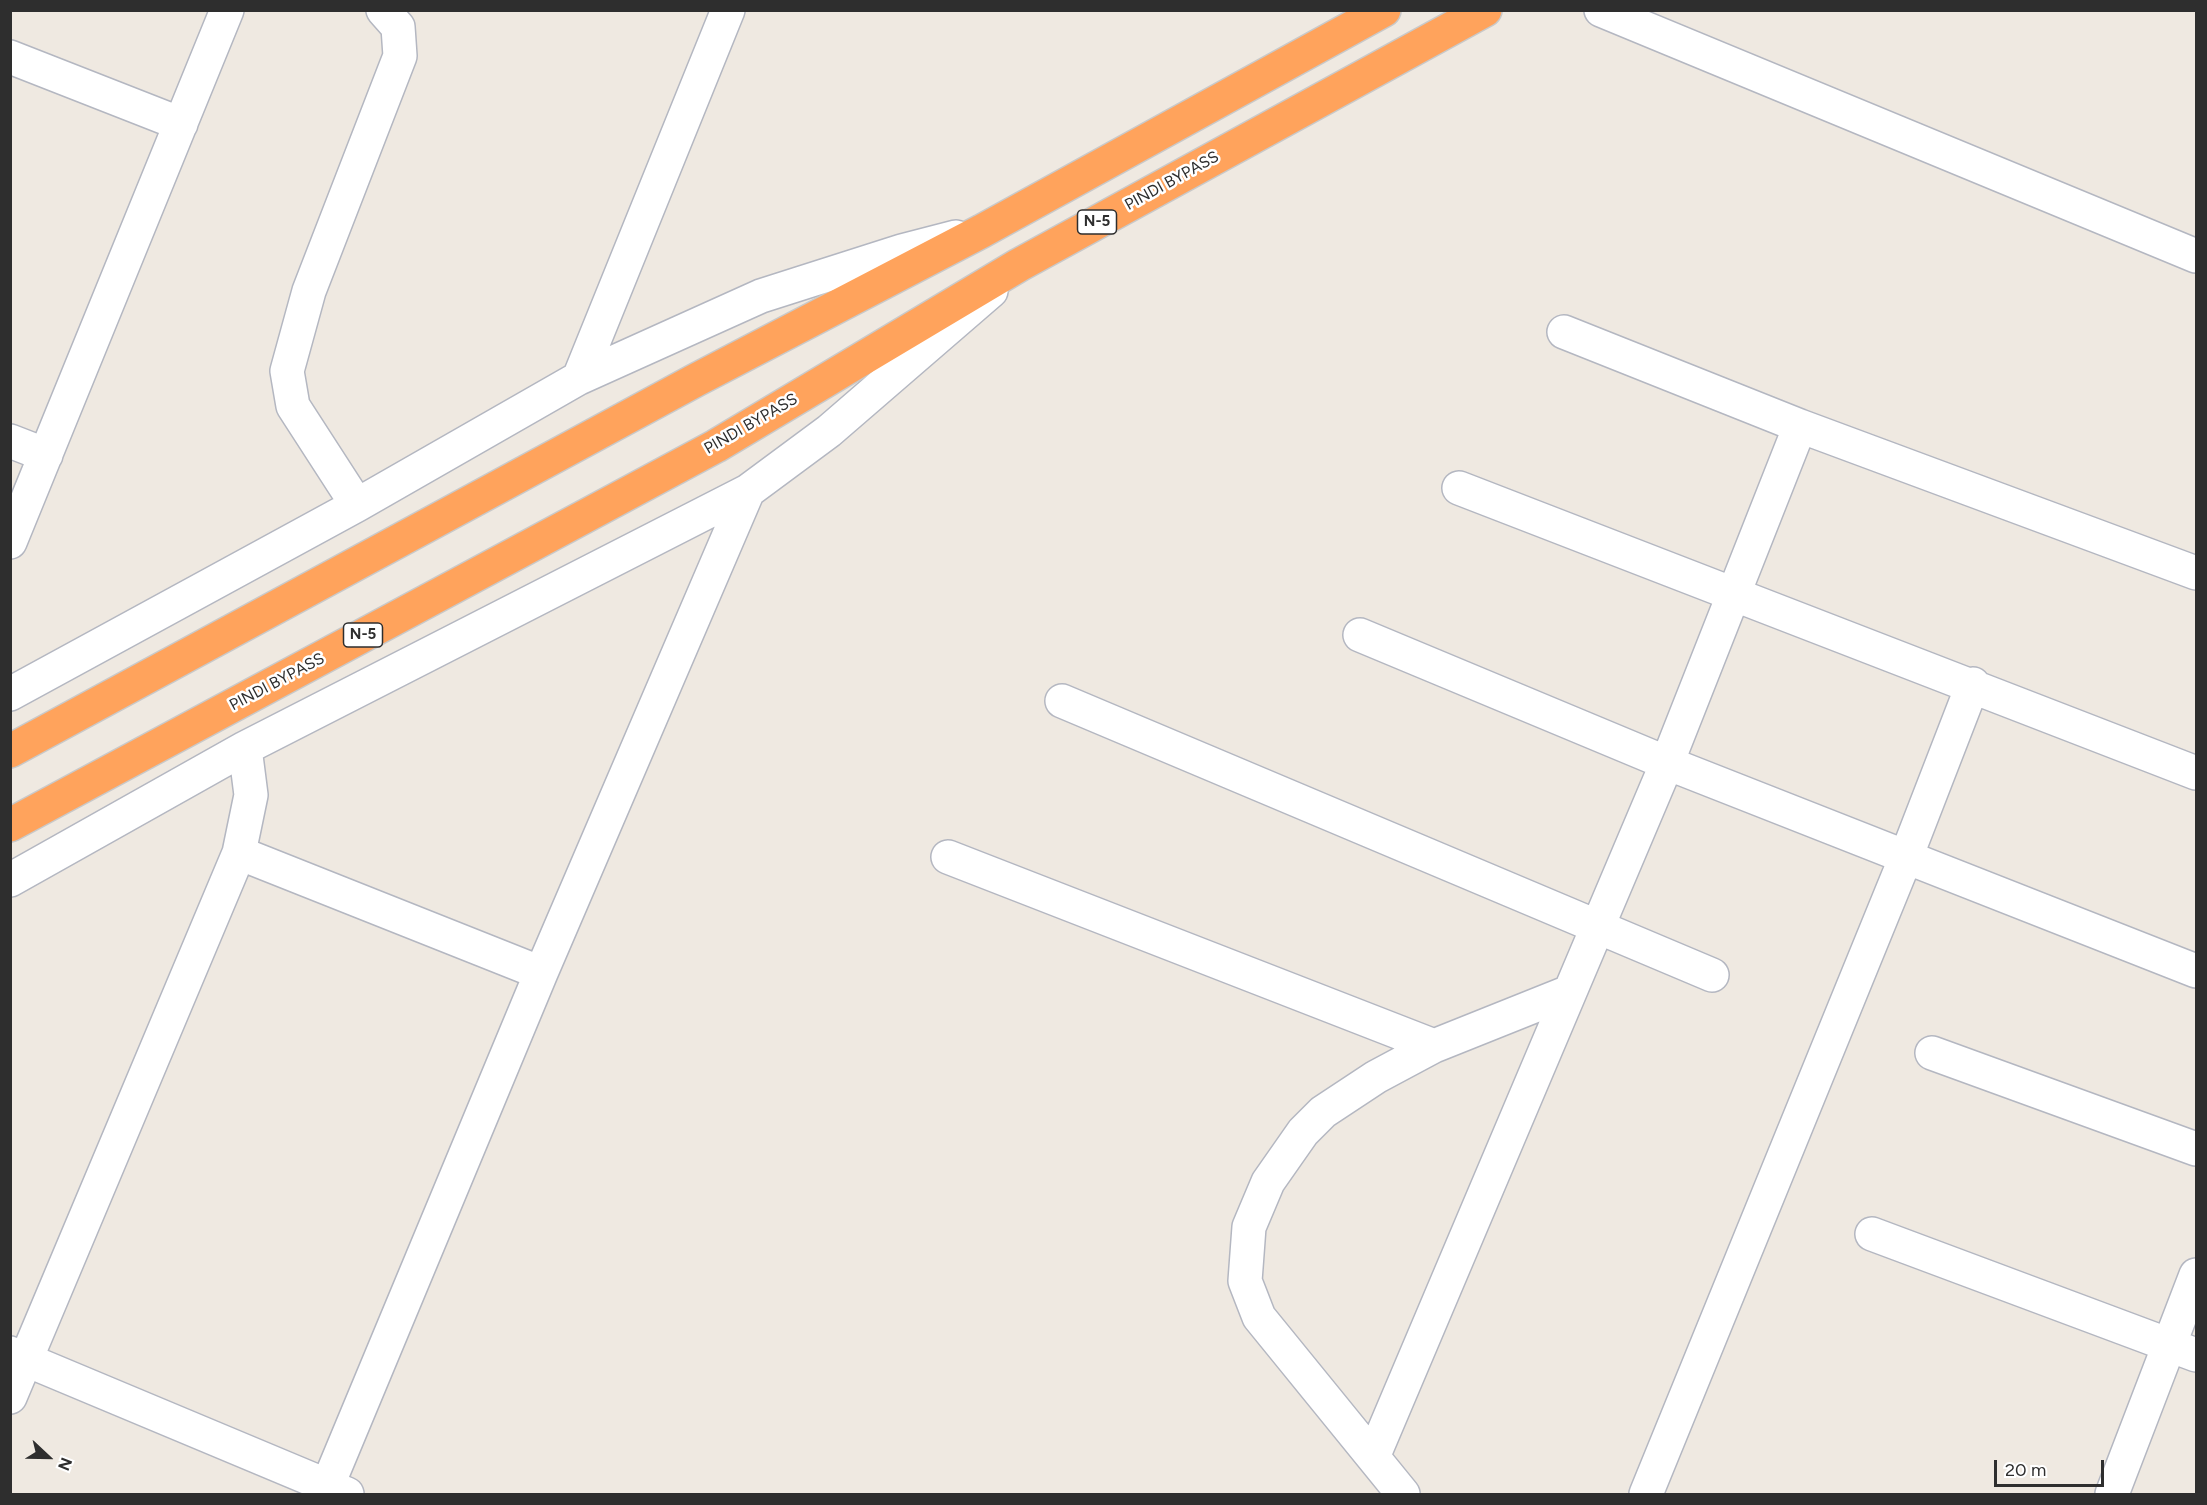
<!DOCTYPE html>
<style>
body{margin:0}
#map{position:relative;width:2207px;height:1505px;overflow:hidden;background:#efe9e1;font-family:Figtree,sans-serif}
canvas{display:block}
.frame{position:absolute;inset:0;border:12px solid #2e2e2e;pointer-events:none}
.north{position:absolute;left:18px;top:1427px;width:60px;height:60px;-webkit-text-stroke:4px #fff;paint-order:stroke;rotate:112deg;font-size:16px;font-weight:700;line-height:24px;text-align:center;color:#2e2e2e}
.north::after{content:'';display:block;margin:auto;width:21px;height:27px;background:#2e2e2e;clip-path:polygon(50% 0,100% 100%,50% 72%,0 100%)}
.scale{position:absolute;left:1994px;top:1460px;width:110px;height:27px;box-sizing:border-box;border:3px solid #2e2e2e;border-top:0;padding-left:8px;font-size:18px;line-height:21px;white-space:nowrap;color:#2e2e2e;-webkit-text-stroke:4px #fff;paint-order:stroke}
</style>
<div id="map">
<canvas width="2207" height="1505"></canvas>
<div class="frame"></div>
<div class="north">N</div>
<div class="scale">20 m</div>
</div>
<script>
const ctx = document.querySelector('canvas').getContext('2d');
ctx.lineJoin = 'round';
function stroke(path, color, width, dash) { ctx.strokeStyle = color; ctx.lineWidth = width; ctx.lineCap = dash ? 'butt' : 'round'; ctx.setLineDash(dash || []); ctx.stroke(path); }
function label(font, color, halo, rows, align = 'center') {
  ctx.font = font + ' Figtree,sans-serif'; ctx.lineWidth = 5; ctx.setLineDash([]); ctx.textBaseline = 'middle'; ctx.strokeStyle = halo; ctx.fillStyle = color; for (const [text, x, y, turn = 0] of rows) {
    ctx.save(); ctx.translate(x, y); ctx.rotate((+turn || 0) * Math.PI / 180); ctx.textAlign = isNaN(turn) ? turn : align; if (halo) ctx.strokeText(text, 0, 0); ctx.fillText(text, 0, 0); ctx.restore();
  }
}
const minor = new Path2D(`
 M1601 10 2196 256
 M10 57 181 124
 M1564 332 1800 426 2196 573
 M579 378 728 10
 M10 441 46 455
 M1459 488C1704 585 1951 676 2196 773
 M357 505 293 406 287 371 309 291 400 56 398 27 383 10
 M10 542 227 10
 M1360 635 1667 763 2196 971
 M10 694 357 505 579 378 761 296 902 251 956 237
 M1062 701 1712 975
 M239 853 541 973
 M948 857 1434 1046
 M10 880 245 748 748 491 829 431 991 291
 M1932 1053 2196 1149
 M1872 1234 2196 1355
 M10 1353 347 1494
 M10 1397 239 853 251 795 245 748
 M1373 1457 1667 763 1800 426
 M324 1494 541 973 748 491
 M1403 1494 1259 1317 1245 1281 1249 1227 1268 1182 1303 1132 1323 1112 1376 1077 1434 1046 1569 992
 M1646 1494 1906 857 1973 684
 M2112 1494 2196 1275`);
const highway = new Path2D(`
 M10 751 696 380 982 231 1384 10
 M10 825 716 446 1019 265 1485 10`);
stroke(minor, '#b4b7c1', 36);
stroke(highway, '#c9c9c9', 36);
stroke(minor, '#fff', 33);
stroke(highway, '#ffa35c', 33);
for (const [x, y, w] of [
 [1097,222,39],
 [363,635,39]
]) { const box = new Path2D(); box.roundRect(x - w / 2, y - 12, w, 24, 4.5); ctx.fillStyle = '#fff'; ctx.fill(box); stroke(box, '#2e2e2e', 1.5); }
label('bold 15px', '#2e2e2e', null, [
 ["N-5",1097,222],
 ["N-5",363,635]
]);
label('16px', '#2e2e2e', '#fff', [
 ["PINDI BYPASS",1172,181,-29],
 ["PINDI BYPASS",751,424,-30],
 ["PINDI BYPASS",277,682,-28]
]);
</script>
